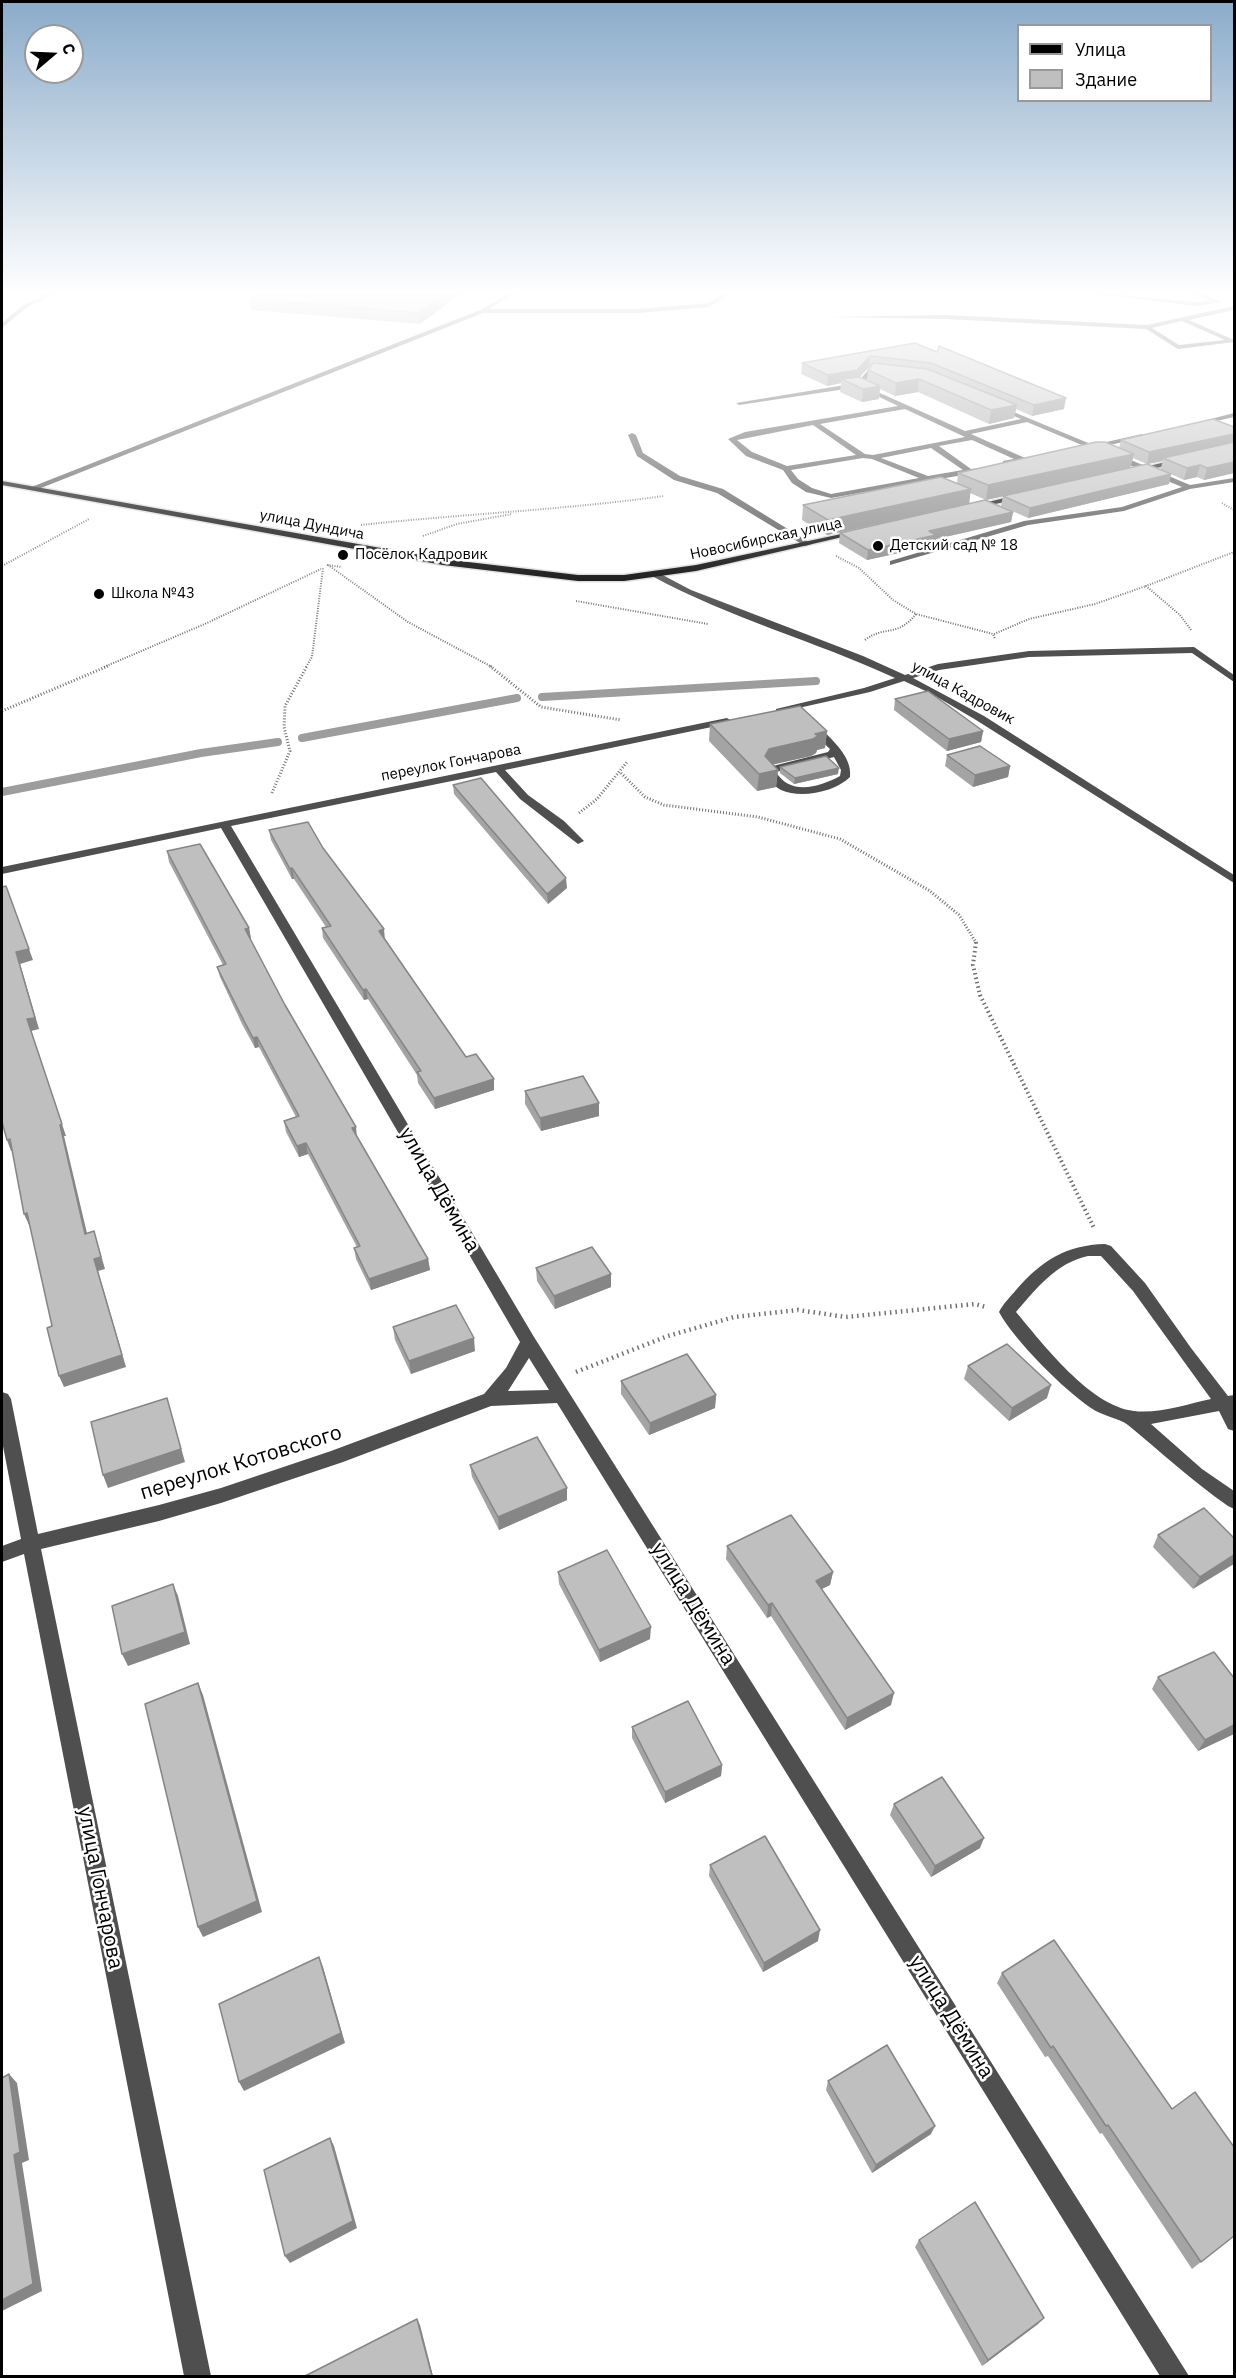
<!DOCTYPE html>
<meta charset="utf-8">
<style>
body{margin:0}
#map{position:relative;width:1236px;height:2378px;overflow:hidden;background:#fff;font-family:"IBM Plex Sans",sans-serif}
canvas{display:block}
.frame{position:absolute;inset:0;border:3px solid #000;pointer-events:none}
.legend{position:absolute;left:1017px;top:24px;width:195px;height:78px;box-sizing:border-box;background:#fff;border:2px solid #999;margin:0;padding:8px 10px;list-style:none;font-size:18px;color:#000}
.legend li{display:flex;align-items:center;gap:12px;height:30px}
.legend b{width:30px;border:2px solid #999}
.north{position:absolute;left:24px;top:24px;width:60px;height:60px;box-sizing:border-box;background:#fff;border:2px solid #999;border-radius:50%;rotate:71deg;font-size:16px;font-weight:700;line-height:24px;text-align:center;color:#000}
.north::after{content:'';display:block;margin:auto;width:21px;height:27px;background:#000;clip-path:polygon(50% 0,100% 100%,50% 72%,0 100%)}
</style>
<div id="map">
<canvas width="1236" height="2378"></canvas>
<div class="frame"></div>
<ul class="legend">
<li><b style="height:8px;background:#000"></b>Улица</li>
<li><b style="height:16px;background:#bfbfbf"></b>Здание</li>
</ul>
<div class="north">С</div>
</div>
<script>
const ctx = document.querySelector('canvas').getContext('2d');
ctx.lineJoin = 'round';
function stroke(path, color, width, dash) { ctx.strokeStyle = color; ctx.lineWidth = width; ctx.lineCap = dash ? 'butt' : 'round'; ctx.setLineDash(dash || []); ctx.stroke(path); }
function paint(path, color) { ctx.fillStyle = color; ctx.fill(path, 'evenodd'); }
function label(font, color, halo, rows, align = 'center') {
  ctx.font = font + ' "IBM Plex Sans",sans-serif'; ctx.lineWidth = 5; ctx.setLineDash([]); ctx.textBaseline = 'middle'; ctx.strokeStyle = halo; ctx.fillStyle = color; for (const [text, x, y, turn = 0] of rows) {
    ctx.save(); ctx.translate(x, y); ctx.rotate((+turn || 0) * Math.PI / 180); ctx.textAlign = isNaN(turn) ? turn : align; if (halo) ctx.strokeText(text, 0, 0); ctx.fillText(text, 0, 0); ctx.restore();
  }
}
stroke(new Path2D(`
 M542 697 816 681
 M302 738 517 698
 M2 792 201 753 278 742`), '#9d9d9d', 8);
const major = new Path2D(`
 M1182 458 1185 462 1132 473 1128 471Z
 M2 481 443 559 578 575H624L696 565 860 530 864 532 696 571 624 581H578L443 565 2 485Z
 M1021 494H1024V498L971 509 967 507Z`);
stroke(major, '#dbdbdb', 3);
stroke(new Path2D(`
 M1222 503 1234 510
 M361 525C462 514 563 510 664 496
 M423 536 457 524 512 514
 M836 556 859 568 893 600 916 614 993 634 995 639
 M327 565 342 567
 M328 565 408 622 492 667
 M2 566 89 519
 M576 601 708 624
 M1191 630 1180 615 1146 586 1234 552
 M994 634 1029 619 1095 604 1146 586
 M865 640C884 625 897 638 916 614
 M104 667 207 623 321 569
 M306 667 312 657 323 568`), '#717171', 2, [1, 1.5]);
stroke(new Path2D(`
 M490 666 541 707 621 720
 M2 711 108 666
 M621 773 645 797 664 805 758 817 840 839 930 891 959 915 977 944
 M272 793 290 751 284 727 285 706 307 666
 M579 813 597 799 627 762`), '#717171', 3, [1, 2]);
stroke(new Path2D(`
 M976 942 973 965 980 995 1094 1228`), '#717171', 4, [1.5, 3]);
stroke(new Path2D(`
 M576 1372 668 1336 734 1317 798 1310 846 1317 975 1304 986 1307`), '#717171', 4.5, [1.5, 4]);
paint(new Path2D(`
 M54 290H62L26 308 2 328V323L22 306Z
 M515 290H522L489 309H638L708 303 731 290H738L709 307 638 313H483L36 490 29 488 480 310Z
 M1061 290 1197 302 1211 301 1185 290H1193L1221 302 1197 306Z
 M1234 306V310L1189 320 1234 340V342L1178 349 1146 329 946 319 831 317 946 315 1147 325ZM1182 321 1225 340 1179 345 1152 328Z
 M869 369 889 373 886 375 871 373 862 385 965 431 1021 419 995 408 997 405 1093 445 1142 434V438L1100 447 1190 485 1234 478V482L1190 489 1124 511 1028 525 890 565V561L1024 521 1122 507 1182 487 1027 422 971 434 1025 458V462L1003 465V461L1014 459 972 440 939 446 971 469 980 468V472L831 498 806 492 792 483 783 470 746 456 728 439 745 432 898 406 859 387 739 405 736 403 857 383ZM905 409 965 437 873 455 865 454 820 424ZM813 425 856 455 787 466 752 452 737 440ZM931 448 963 470 928 476 881 458ZM863 458 872 459 919 478 831 494 812 488 798 479 791 470Z
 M1234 413V417L1195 426 1191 424Z
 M632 433 636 435 643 453 680 476 723 489 812 544 805 546 717 493 674 480 637 456 628 435Z
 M655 571 691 590 863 656 905 675 938 664 1029 651 1194 647 1234 675V682L1192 653 1029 657 939 670 913 678 984 716 1234 875V883L976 720 932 694 904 681 870 692 776 713V709L864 688 895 678C815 641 729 618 652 576L651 574Z
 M727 718 732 721 731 723 505 770 528 795 564 821 584 841 578 844 520 799 496 772 231 826 534 1337 1189 2376H1160L557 1403 491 1406 343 1462 221 1503 159 1521 41 1549 211 2376H184L24 1554 2 1562V1546L21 1539 2 1441V1392L8 1394 11 1399 38 1534 159 1505 221 1488 331 1451 484 1394 506 1368 520 1342 221 828 2 874V867ZM529 1358 549 1390 508 1391Z
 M808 724H816C829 737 853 756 850 777 835 792 801 799 781 790 773 786 769 779 765 772L769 767 828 752 830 749 808 728ZM834 757 841 770 840 776C820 787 790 796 776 772Z
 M1105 1244 1111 1246 1145 1283 1191 1348 1228 1396 1234 1395V1431L1228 1429 1219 1411 1151 1424 1202 1469 1234 1491V1509L1228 1506C1192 1481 1161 1452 1128 1425 1119 1418 1102 1416 1091 1408 1064 1390 1014 1340 999 1312 1003 1304 1010 1297 1016 1290 1041 1261 1066 1245 1105 1244ZM1088 1256H1101L1133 1291 1211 1399C1187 1404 1159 1414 1134 1411 1090 1406 1043 1344 1016 1312 1037 1288 1056 1263 1088 1256Z`), '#4f4f4f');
paint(major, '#000');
paint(new Path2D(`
 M264 290H466L420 324 251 310 250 299Z
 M1163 290H1186L1185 293 1172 294Z
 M915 343 1064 409 1032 416 1016 409 1014 418 989 424 918 392 895 396 880 389 879 399 862 402 840 392 841 383 827 386 801 374 802 363ZM869 367H870L868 370 867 380 860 377Z
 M1234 427V473L1204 480 1197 477 1184 480 1171 474 1169 484 1028 518 1001 506 1003 496 1089 477 986 500 970 493 969 504 827 535 802 520 803 505 957 483 958 473 1119 448 1121 440ZM1133 458 1147 464 1130 468ZM1163 461 1160 470 1147 464Z
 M1013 512 1011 522 936 539 935 545 867 560 839 543 840 533Z
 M895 699 983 731 981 742 947 751 894 710Z
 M710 724 827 731 825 748 817 750 816 753 811 756 772 764 778 770 776 787 757 791 709 741Z
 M947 755 1010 766 1008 777 973 787 945 766Z
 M780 767 838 774 794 784 780 773Z
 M453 785 567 888 548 904 454 794Z
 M269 830 323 848 466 1057 494 1090 435 1109 418 1083 417 1075 368 999 364 1000 323 938 322 928 326 927 294 879H292L271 840Z
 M167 851 249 928 251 939H250L285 1005 357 1138 428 1259 430 1270 371 1290 356 1259 354 1248 357 1247 308 1154 299 1157 286 1132 284 1121 296 1117 259 1047 255 1048 242 1024 220 977 217 967 223 965 169 862Z
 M525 1091 599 1116 541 1131 525 1104Z
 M536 1268 611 1274V1287L555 1309 537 1281Z
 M393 1327 475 1351 411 1374 395 1340Z
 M968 1366 1047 1398 1009 1421 964 1379Z
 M621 1381 716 1395 715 1408 649 1435 621 1394Z
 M470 1465 567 1488V1500L499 1530 472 1477Z
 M1158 1535 1234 1538 1193 1589 1153 1547Z
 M727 1546 833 1572 830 1585 821 1589 891 1705 845 1730 771 1616 767 1618 726 1559Z
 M558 1572 650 1639 600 1662 559 1584Z
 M1158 1677 1234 1678V1734L1198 1751 1152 1689Z
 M632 1727 722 1765 721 1776 665 1803 632 1738Z
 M894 1804 980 1848 931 1877 890 1815Z
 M710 1865 818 1941 763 1972 709 1876Z
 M1002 1973 1172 2109 1234 2236 1192 2269 1102 2133 1100 2134 1048 2056 1045 2057 997 1983Z
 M828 2081 931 2134 872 2173 826 2090Z
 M919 2240 1038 2324 982 2366 915 2247Z`), '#a4a4a4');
paint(new Path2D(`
 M450 290H466L420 324 419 313Z
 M1173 290H1186L1185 293 1172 294Z
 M870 356 869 367 856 381 841 379V383L827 386 828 375Z
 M919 379 918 392 895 396 896 383Z
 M880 386 879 399 862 402 863 389Z
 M1066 398 1064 409 1032 416 1034 405Z
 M1017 405 1014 418 989 424 991 410Z
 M1234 434V445L1163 458V461L1147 464 1149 452Z
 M1134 454 1130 468 986 500 988 485Z
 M1234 462V473L1204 480 1207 468Z
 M1200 465 1197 477 1184 480 1187 468Z
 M1171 474 1169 484 1028 518 1030 508Z
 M971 489 969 504 827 535 828 520Z
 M1013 512 1011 522 936 539 935 545 867 560 868 550 929 531Z
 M827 731 825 748 817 750 816 753 811 756 767 766 778 770 776 787 757 791 759 774 765 756 769 749 815 734Z
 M983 731 981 742 947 751 949 739Z
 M1010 766 1008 777 973 787 975 775Z
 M839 768 838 774 794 784 795 778Z
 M292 868 294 879H292L290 869Z
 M566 878 567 888 548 904 547 894Z
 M249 928 251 939 247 940 245 929Z
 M384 929 385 940 379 931Z
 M29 949 33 960 20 964 39 1029 31 1031 66 1136H64L90 1246 85 1234 27 1019 16 952Z
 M366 989 368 999 364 1000 363 990Z
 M257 1037 259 1047 255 1048 253 1038Z
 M494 1079V1090L435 1109 434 1098Z
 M599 1103V1116L541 1131 540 1118Z
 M356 1127 357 1138 352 1128Z
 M10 1139 14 1150 11 1151 7 1140Z
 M306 1143 308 1154 299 1157 297 1146Z
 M27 1213 32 1224 29 1225 24 1214Z
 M94 1231 105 1269 98 1271 126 1367 64 1387 59 1376 94 1259Z
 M428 1259 430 1270 371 1290 369 1279Z
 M611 1274V1287L555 1309 554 1296Z
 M474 1338 475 1351 411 1374 409 1361Z
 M1051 1385 1047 1398 1009 1421 1012 1408Z
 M716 1395 715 1408 649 1435 650 1423Z
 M167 1398 185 1462 108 1488 103 1475Z
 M567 1488V1500L499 1530 498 1517Z
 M1234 1555V1564L1193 1589 1200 1577Z
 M833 1572 830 1585 814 1593 816 1581Z
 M173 1584 178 1596 190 1644 128 1666 122 1654Z
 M772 1603 771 1616 767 1618 768 1605Z
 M651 1627 650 1639 600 1662 599 1650Z
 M198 1683 203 1695 262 1912 203 1937 198 1927Z
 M894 1693 891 1705 845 1730 847 1718Z
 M1234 1725V1734L1198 1751 1205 1740Z
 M722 1765 721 1776 665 1803V1792Z
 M984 1838 980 1848 931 1877 935 1866Z
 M820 1930 818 1941 763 1972 764 1963Z
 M319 1957 323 1967 345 2043 244 2091 239 2082Z
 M9 2074 17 2083 29 2160 22 2163 42 2291 2 2311V2300L14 2155Z
 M935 2126 931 2134 872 2173 876 2165Z
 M330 2138 334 2146 357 2228 290 2263 285 2256Z
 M1044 2318 1038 2324 982 2366 988 2360Z
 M417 2319 420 2325 433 2376H432Z`), '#868686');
const building = new Path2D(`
 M264 290H450L419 313 250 299Z
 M915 343 937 352 939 346 1066 398 1034 405 931 363 870 356 857 370 828 375 802 363Z
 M873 363 927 369 1017 405 991 410 919 379 896 383 868 370Z
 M859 377 880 386 863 389 841 379Z
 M1213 419 1234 427V434L1149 452 1121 440Z
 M1096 442H1105L1134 454 988 485 958 473Z
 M1234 442V462L1207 468 1200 465 1187 468 1163 458Z
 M1147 464 1171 474 1030 508 1003 496Z
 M941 477 971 489 828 520 803 505Z
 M985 500 1013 512 929 531 936 535 868 550 840 533Z
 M928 691 983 731 949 739 895 699Z
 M800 706 827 731 815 734 818 736 813 739 769 749 765 756 778 770 759 774 710 724Z
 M980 746 1010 766 975 775 947 755Z
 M826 756 839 768 795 778 780 767Z
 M481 778 566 878 547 894 453 785Z
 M308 822 323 848 384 929 379 931 466 1057 476 1054 494 1079 434 1098 417 1072 421 1071 366 989 363 990 322 928 331 926 292 868 290 869 269 830Z
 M200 844 249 928 245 929 285 1005 356 1127 352 1128 428 1259 369 1279 354 1248 360 1246 306 1143 297 1146 284 1121 299 1116 257 1037 253 1038 240 1013 217 967 226 964 167 851Z
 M6 886 29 949 16 952 35 1018 27 1019 62 1124 60 1125 85 1234 94 1231 101 1257 94 1259 122 1355 59 1376 47 1328 52 1326 27 1213 24 1214 10 1139 7 1140 2 1122V887Z
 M583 1076 599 1103 540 1118 525 1091Z
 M592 1247 611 1274 554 1296 536 1268Z
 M456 1305 474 1338 409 1361 393 1327Z
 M1007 1344 1051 1385 1012 1408 968 1366Z
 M687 1354 716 1395 650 1423 621 1381Z
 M167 1398 181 1449 103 1475 91 1422Z
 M537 1437 567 1488 498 1517 470 1465Z
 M1204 1508 1234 1538V1555L1200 1577 1158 1535Z
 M791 1515 833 1572 816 1581 894 1693 847 1718 772 1603 768 1605 727 1546Z
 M607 1550 651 1627 599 1650 558 1572Z
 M173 1584 185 1632 122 1654 112 1606Z
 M1214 1652 1234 1678V1725L1205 1740 1158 1677Z
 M198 1683 257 1901 198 1927 145 1704Z
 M688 1701 722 1765 665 1792 632 1727Z
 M942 1777 984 1838 935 1866 894 1804Z
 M765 1836 820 1930 764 1963 710 1865Z
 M1054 1940 1172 2109 1195 2092 1234 2147V2236L1201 2262 1108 2125 1106 2126 1053 2046 1051 2048 1002 1973Z
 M319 1957 341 2033 239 2082 219 2004Z
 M887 2045 935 2126 876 2165 828 2081Z
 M9 2074 20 2152 14 2155 33 2284 2 2300V2078Z
 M330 2138 353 2221 285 2256 264 2170Z
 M975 2202 1044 2318 988 2360 919 2240Z
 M417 2319 432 2376H305Z`);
paint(building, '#bfbfbf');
stroke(building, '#868686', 1.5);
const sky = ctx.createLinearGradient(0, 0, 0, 623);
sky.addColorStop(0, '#8aabca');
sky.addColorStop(0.47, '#fff');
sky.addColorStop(1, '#ffffff00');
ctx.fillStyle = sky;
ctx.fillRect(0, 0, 1236, 623);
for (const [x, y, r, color] of [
 [878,546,6,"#000"],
 [343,555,6,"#000"],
 [99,594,6,"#000"]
]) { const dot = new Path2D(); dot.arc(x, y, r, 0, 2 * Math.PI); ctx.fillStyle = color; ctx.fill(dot); stroke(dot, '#fff', 2); }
label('15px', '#000', '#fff', [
 ["улица Дундича",312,525,11],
 ["Новосибирская улица",766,539,-12],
 ["улица Кадровик",963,693,29],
 ["переулок Гончарова",451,763,-11]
]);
label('15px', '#000', '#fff', [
 ["Детский сад № 18",890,546],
 ["Посёлок Кадровик",355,555],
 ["Школа №43",111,594]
], 'left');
label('21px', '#000', '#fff', [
 ["улица Дёмина",439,1190,60],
 ["переулок Котовского",241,1463,-17],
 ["улица Дёмина",693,1604,58],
 ["улица Гончарова",100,1888,79],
 ["улица Дёмина",951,2017,58]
]);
</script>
